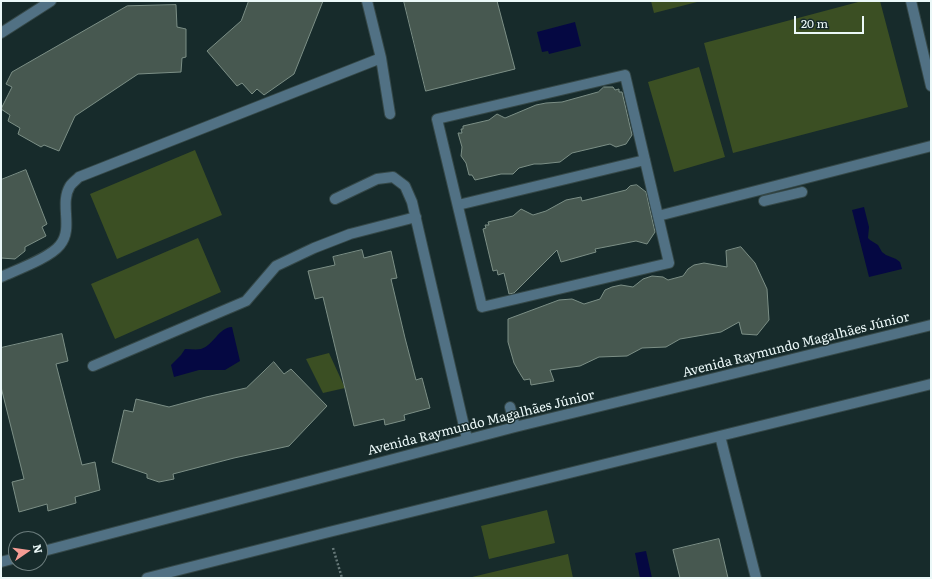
<!DOCTYPE html>
<meta charset="utf-8">
<style>
body{margin:0}
#map{position:relative;width:932px;height:579px;overflow:hidden;background:#172b2b;font-family:Literata,serif}
canvas{display:block}
.frame{position:absolute;inset:0;border:2px solid #ebf8f8;pointer-events:none}
.north{position:absolute;left:8px;top:531px;width:40px;height:40px;box-sizing:border-box;background:#172b2b;border:1px solid #6c7d7d;border-radius:50%;rotate:77deg;font-size:11px;font-weight:700;line-height:16px;text-align:center;color:#ebf8f8}
.north::after{content:'';display:block;margin:auto;width:14px;height:18px;background:#f59c94;clip-path:polygon(50% 0,100% 100%,50% 72%,0 100%)}
.scale{position:absolute;left:794px;top:16px;width:70px;height:18px;box-sizing:border-box;border:2px solid #ebf8f8;border-top:0;padding-left:5px;font-size:12px;line-height:14px;white-space:nowrap;color:#ebf8f8;-webkit-text-stroke:3px #172b2b;paint-order:stroke}
</style>
<div id="map">
<canvas width="932" height="579"></canvas>
<div class="frame"></div>
<div class="north">N</div>
<div class="scale">20 m</div>
</div>
<script>
const ctx = document.querySelector('canvas').getContext('2d');
ctx.lineJoin = 'round';
function paint(path, color) { ctx.fillStyle = color; ctx.fill(path, 'evenodd'); }
function stroke(path, color, width, dash) { ctx.strokeStyle = color; ctx.lineWidth = width; ctx.lineCap = dash ? 'butt' : 'round'; ctx.setLineDash(dash || []); ctx.stroke(path); }
function label(font, color, halo, rows, align = 'center') {
  ctx.font = font + ' Literata,serif'; ctx.lineWidth = 3; ctx.setLineDash([]); ctx.textBaseline = 'middle'; ctx.strokeStyle = halo; ctx.fillStyle = color; for (const [text, x, y, turn = 0] of rows) {
    ctx.save(); ctx.translate(x, y); ctx.rotate((+turn || 0) * Math.PI / 180); ctx.textAlign = isNaN(turn) ? turn : align; if (halo) ctx.strokeText(text, 0, 0); ctx.fillText(text, 0, 0); ctx.restore();
  }
}
paint(new Path2D(`
 M651 1H701L654 13Z
 M862 1H880L908 107 733 153 704 43Z
 M699 67 725 157 674 172 648 82Z
 M195 150 222 215 117 259 90 194Z
 M198 238 221 292 115 339 91 284Z
 M329 353 345 388 323 393 306 359Z
 M547 510 555 543 489 559 481 526Z
 M568 554 573 578H468Z`), '#3b4f23');
paint(new Path2D(`
 M575 22 581 46 549 54 548 51 542 52 537 32Z
 M864 207 869 227 868 238 870 240 878 245 882 252 886 255 896 259 900 262 902 269 869 277 852 210Z
 M232 327 240 361 225 370H199L174 377 171 365 181 355 185 349C190 349 196 350 201 349 214 345 218 328 232 327Z
 M646 551 652 578H640L635 553Z`), '#050842');
const building = new Path2D(`
 M249 1H323L294 74 264 95 257 89 252 94 242 83 237 86 207 51 241 21Z
 M404 1H497L515 69 426 91Z
 M176 5 177 27 186 29V57L182 58 181 72 138 74 75 116 59 151 44 145 41 147 18 134 20 128 8 121 10 115 1 109 12 87 6 84 12 72 127 6Z
 M604 87H613L615 90 619 89V92H622L632 135 626 144 616 147 610 144 572 153 560 162 541 164H534L519 168 513 174H501L475 180 472 175H469L466 163 461 156 462 147 458 133H462L461 129H463V126L489 120 497 114 505 118 536 105 546 103 562 102 598 92Z
 M26 170 47 224 42 227 46 236 25 247V251L15 259 1 258V180Z
 M637 185 646 192 655 232 647 244 636 241 595 249 596 252 561 262 557 250 514 293 509 294 504 273 498 275 497 270 493 271 483 229 486 228 485 225H489L488 222 513 216 521 209 533 215 546 211 566 200 581 197 582 201 626 190 630 186Z
 M741 247 755 263 767 289 769 320 757 335 742 334 739 322 721 332 680 339 666 347 642 348 627 356 599 357 580 366 550 370 554 381 531 385 530 379 524 380 519 372 514 363 508 342V319L559 300 572 299 584 304 600 299 605 290 612 287 621 285 633 287 643 279 652 276 663 277 668 280 683 276 688 269 694 265 704 263 727 267 726 251Z
 M362 250 364 258 391 251 397 278 391 279 405 338 416 380 422 378 430 408 404 415 405 420 385 425 384 419 354 426 323 297 315 299 308 271 335 265 333 257Z
 M62 334 68 361 56 364 82 465 95 462 100 490 75 497 76 503 48 511 47 504 19 512 12 482 24 479 1 387V348Z
 M274 362 284 374 291 369 327 406 289 446 234 458 173 474 174 479 159 482 147 478V474L112 462 124 410 133 412 136 399 169 407 206 397 246 388Z
 M719 539 728 578H680L673 550Z`);
paint(building, '#475850');
stroke(building, '#7c8f86', 1);
const minor = new Path2D(`
 M367 1 381 58 390 114
 M911 1 931 86
 M1 33 51 1
 M625 75 669 263 482 307 437 119Z
 M335 199 377 179 393 177 405 186 412 202 467 439
 M764 201 802 192
 M458 205 645 160
 M658 216 931 146
 M1 277C16 270 50 258 60 245 74 228 59 204 70 186 72 183 76 180 79 177L381 58
 M93 366 246 301 276 266 314 248 350 234 416 217
 M510 407 515 427
 M720 436 756 578
 M40 552 515 427 931 325
 M1 562 16 558
 M147 578 329 532 931 384`);
stroke(minor, '#354848', 12);
stroke(new Path2D(`
 M333 548 342 578`), '#677979', 2.5, [2, 2]);
stroke(minor, '#517184', 10);
label('13px', '#ebf8f8', '#172b2b', [
 ["Avenida Raymundo Magalhães Júnior",796,345,-14],
 ["Avenida Raymundo Magalhães Júnior",481,423,-14]
]);
</script>
